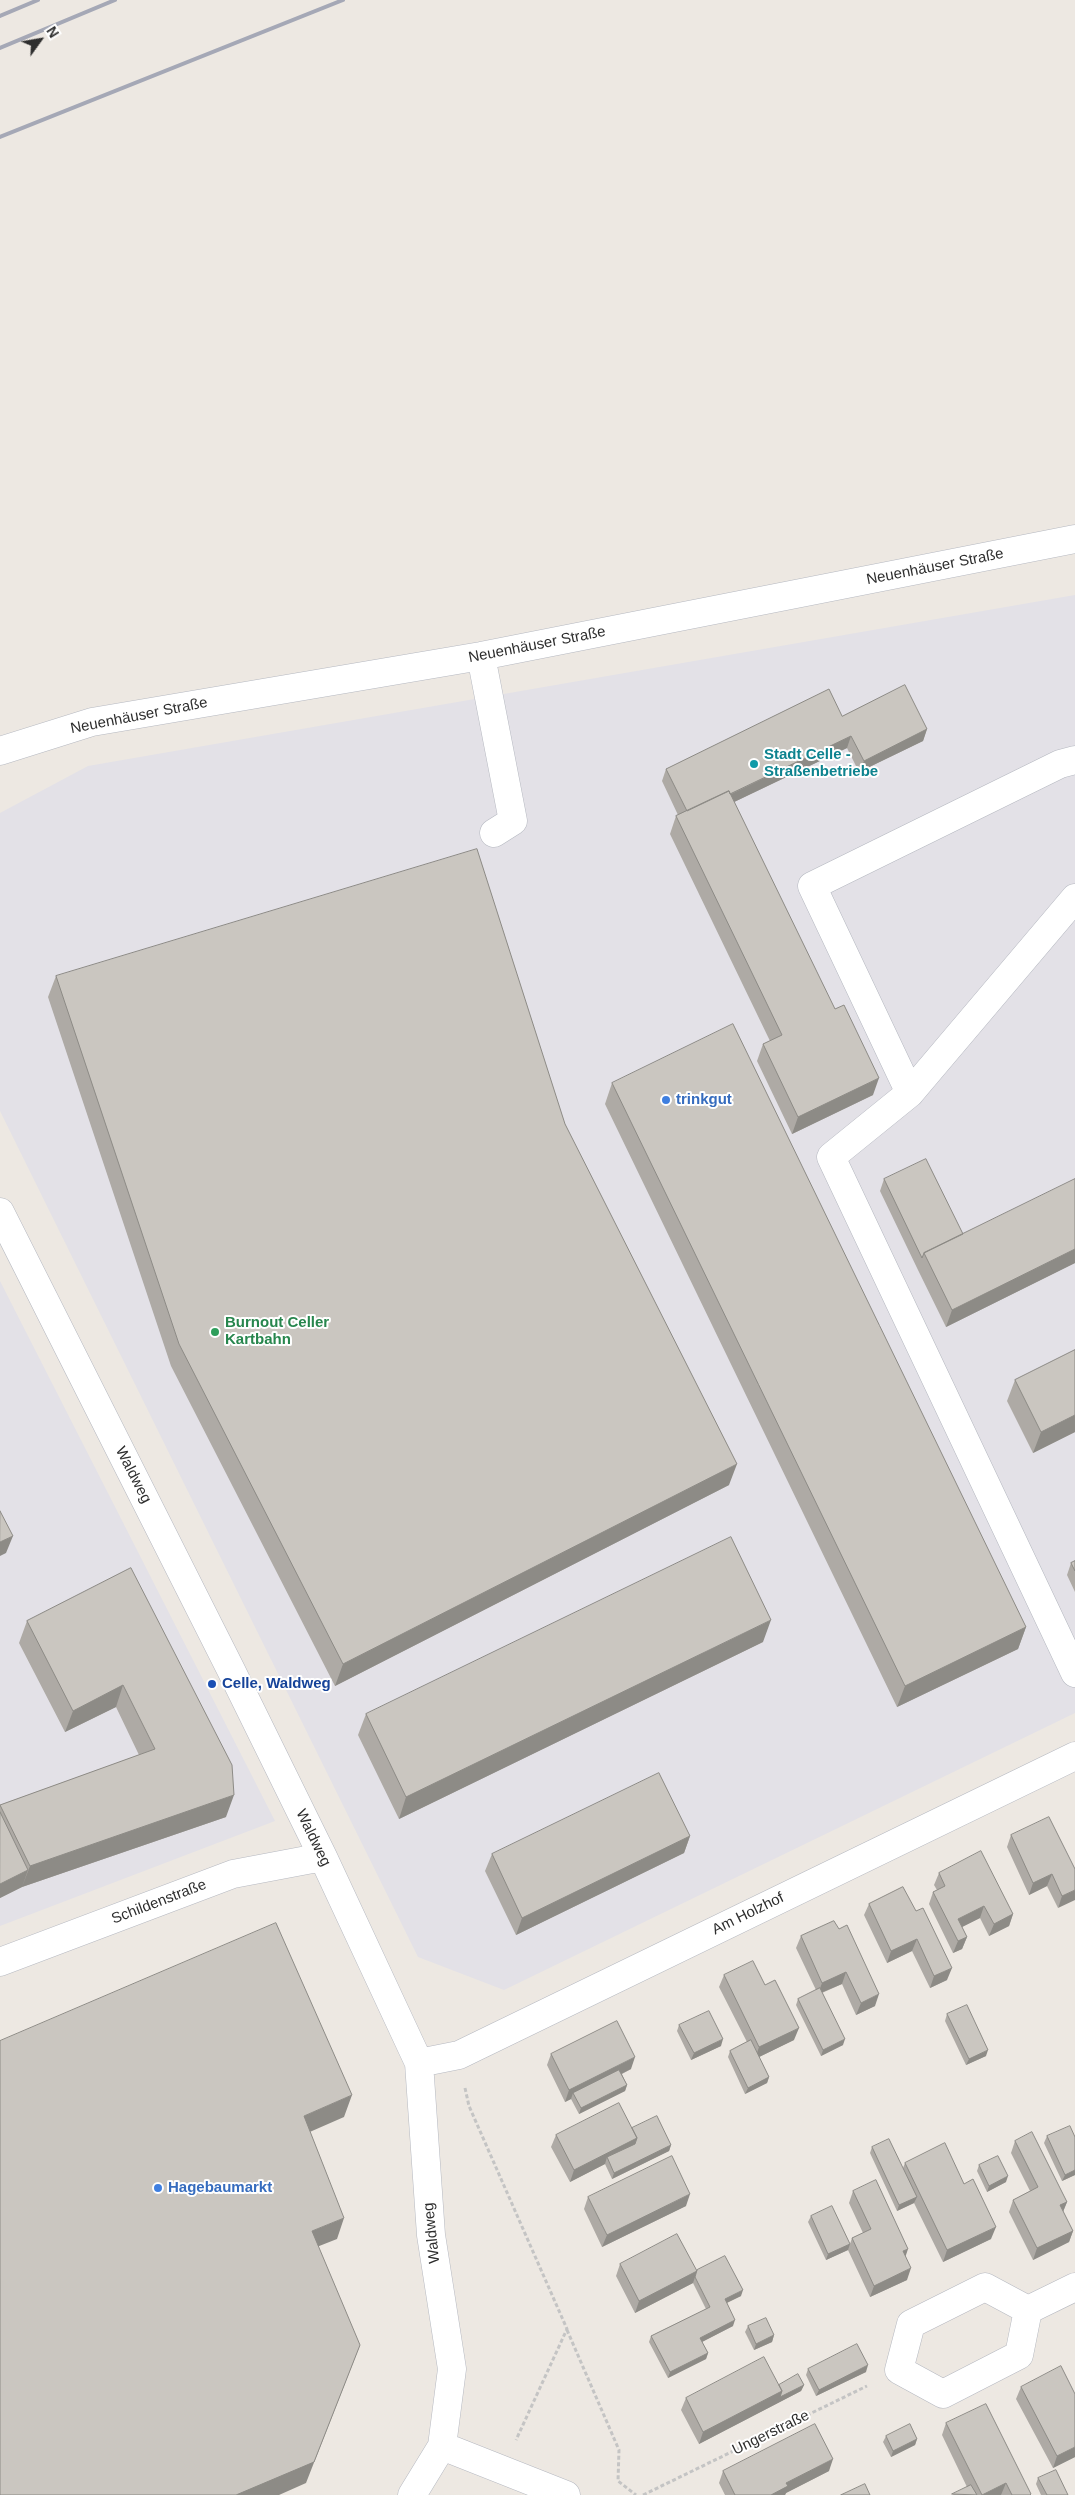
<!DOCTYPE html>
<meta charset="utf-8">
<style>
body{margin:0}
#map{position:relative;width:1075px;height:2495px;overflow:hidden;background:#ede8e2;font-family:Arial,sans-serif}
canvas{display:block}
.north{position:absolute;left:15px;top:15px;width:50px;height:50px;-webkit-text-stroke:4px #fff;paint-order:stroke;rotate:58deg;font-size:14px;font-weight:700;line-height:20px;text-align:center;color:#2e2e2e}
.north::after{content:'';display:block;margin:auto;width:18px;height:22px;background:#2e2e2e;clip-path:polygon(50% 0,100% 100%,50% 72%,0 100%)}
</style>
<div id="map">
<canvas width="1075" height="2495"></canvas>
<div class="north">N</div>
</div>
<script>
const ctx = document.querySelector('canvas').getContext('2d');
ctx.lineJoin = 'round';
function paint(path, color) { ctx.fillStyle = color; ctx.fill(path, 'evenodd'); }
function stroke(path, color, width, dash) { ctx.strokeStyle = color; ctx.lineWidth = width; ctx.lineCap = dash ? 'butt' : 'round'; ctx.setLineDash(dash || []); ctx.stroke(path); }
function label(font, color, halo, rows, align = 'center') {
  ctx.font = font + ' Arial,sans-serif'; ctx.lineWidth = 4; ctx.setLineDash([]); ctx.textBaseline = 'middle'; ctx.strokeStyle = halo; ctx.fillStyle = color; for (const [text, x, y, turn = 0] of rows) {
    ctx.save(); ctx.translate(x, y); ctx.rotate((+turn || 0) * Math.PI / 180); ctx.textAlign = isNaN(turn) ? turn : align; if (halo) ctx.strokeText(text, 0, 0); ctx.fillText(text, 0, 0); ctx.restore();
  }
}
paint(new Path2D(`
 M1075 595V1713L504 1990 418 1957 0 1111V813L88 766Z
 M0 1281 275 1821 0 1926Z`), '#e3e1e7');
const minor = new Path2D(`
 M481 656 513 821 494 833
 M0 751 92 722 481 656 1075 539
 M1075 898 910 1093 831 1157 1075 1673
 M910 1093 812 886 1060 764 1075 760
 M0 1212 231 1670 323 1857 419 2063 431 2235 452 2369 442 2446 412 2495
 M0 1962 233 1874 323 1857
 M419 2063 459 2055 1075 1756
 M985 2287 1028 2310 1019 2355 943 2394 899 2370 911 2324Z
 M1028 2310 1075 2287
 M442 2446 566 2495`);
stroke(minor, '#b5b8c0', 29);
stroke(new Path2D(`
 M465 2088 469 2106 567 2329 516 2440
 M567 2330 619 2450 618 2481 636 2495
 M643 2495 867 2386`), '#c4c4c4', 3, [4, 2.5]);
stroke(minor, '#fff', 28);
stroke(new Path2D(`
 M0 16 38 0
 M0 48 115 0
 M0 137 343 0`), '#a5a8b6', 4);
paint(new Path2D(`
 M842 716 927 729 923 741 859 772 847 748 734 802 873 1095 792 1134 757 1061 763 1044 770 1041 670 834 676 816 678 815 662 781 666 769Z
 M56 976 565 1124 729 1485 335 1686 171 1366 48 997Z
 M612 1083 1026 1627 1018 1649 897 1707 605 1104Z
 M884 1179 963 1234 1075 1180V1263L946 1327 918 1270 880 1191Z
 M1075 1350V1432L1033 1453 1007 1401 1015 1380Z
 M1075 1561V1592L1067 1575 1071 1563Z
 M131 1568 226 1817 22 1887 0 1898V1805L139 1755 116 1707 65 1732 19 1643 27 1621Z
 M763 1642 399 1819 358 1735 366 1714Z
 M1011 1835 1075 1869 1058 1908 1047 1886 1029 1895 1007 1847Z
 M690 1836 684 1853 516 1935 485 1871 492 1854Z
 M939 1873 1013 1914 1009 1926 989 1936 980 1918 962 1927 967 1937 962 1949 953 1953 929 1904 933 1892 937 1890 934 1885Z
 M903 1887 947 1980 930 1988 912 1951 887 1963 864 1915 869 1904Z
 M834 1921 875 2006 856 2015 842 1984 822 1993 843 2045 821 2056 796 2005 798 1999 816 1990 796 1948 801 1936Z
 M724 1975 765 1985 794 2040 759 2057 769 2077 767 2083 745 2094 728 2057 730 2051 747 2042 719 1987Z
 M947 2014 986 2056 966 2065 945 2021Z
 M679 2025 721 2046 691 2060 677 2031Z
 M551 2054 631 2069 622 2074 627 2085 625 2091 579 2114 571 2099 565 2102 547 2065Z
 M632 2128 671 2145 669 2151 612 2179 605 2164 570 2182 551 2147 556 2135Z
 M1047 2136 1075 2137V2175L1062 2181 1044 2143Z
 M1015 2141 1067 2202 1063 2212 1073 2231 1069 2242 1033 2260 1009 2212 1013 2200 1030 2191 1011 2153Z
 M872 2147 903 2168 905 2163 964 2184 991 2239 943 2262 914 2203 897 2211 870 2153Z
 M979 2165 1006 2182 987 2192 977 2171Z
 M853 2191 905 2256 907 2280 870 2297 848 2250 826 2260 808 2222 811 2216 850 2244 852 2238 863 2233 849 2203Z
 M588 2197 686 2206 602 2247 584 2209Z
 M620 2264 697 2270 741 2296 727 2303 733 2326 702 2342 708 2353 706 2359 668 2378 649 2342 651 2336 706 2309 693 2283 635 2313 616 2276Z
 M748 2326 774 2335 772 2342 754 2350 745 2332Z
 M808 2369 866 2372 816 2396 806 2375Z
 M779 2385H804L801 2391 699 2444 681 2410 686 2398Z
 M1021 2387 1075 2457 1053 2468 1016 2399Z
 M946 2423 1031 2495H952L967 2487 942 2435Z
 M886 2436 917 2439 915 2445 891 2457 883 2442Z
 M723 2471H829L786 2493 785 2495H725L719 2483Z
 M1038 2478 1068 2495H1041L1036 2484Z`), '#aeaaa5');
paint(new Path2D(`
 M927 729 923 741 859 772 864 761Z
 M851 736 847 748 684 826 688 815Z
 M879 1078 873 1095 792 1134 798 1117Z
 M1075 1249V1263L946 1327 952 1310Z
 M1075 1415V1432L1033 1453 1041 1432Z
 M737 1464 729 1485 335 1686 343 1664Z
 M13 1536 6 1553 0 1556V1542Z
 M771 1620 763 1642 399 1819 406 1797Z
 M1026 1627 1018 1649 897 1707 905 1686Z
 M123 1685 116 1707 65 1732 73 1711Z
 M234 1795 226 1817 22 1887 30 1866Z
 M690 1836 684 1853 516 1935 522 1918Z
 M28 1870 22 1887 0 1898V1884Z
 M1052 1874 1047 1886 1029 1895 1033 1883Z
 M1075 1890V1900L1058 1908 1062 1896Z
 M984 1906 980 1918 954 1931 958 1919Z
 M1013 1914 1009 1926 989 1936 994 1924Z
 M967 1937 962 1949 953 1953 958 1941Z
 M917 1939 912 1951 887 1963 891 1951Z
 M952 1968 947 1980 930 1988 934 1976Z
 M846 1972 842 1984 818 1994 822 1983Z
 M879 1994 875 2006 856 2015 861 2003Z
 M799 2028 794 2040 755 2059 759 2047Z
 M723 2039 721 2046 691 2060 694 2053Z
 M845 2039 843 2045 821 2056 823 2050Z
 M988 2050 986 2056 966 2065 969 2059Z
 M635 2057 631 2069 575 2097 573 2093 571 2099 565 2102 569 2090Z
 M769 2077 767 2083 745 2094 748 2088Z
 M627 2085 625 2091 579 2114 581 2108Z
 M352 2095 344 2117 296 2138 304 2116Z
 M637 2138 633 2150 607 2157 605 2164 570 2182 574 2170Z
 M671 2145 669 2151 612 2179 614 2173Z
 M1075 2170V2175L1062 2181 1065 2175Z
 M1008 2176 1006 2182 987 2192 989 2186Z
 M690 2194 686 2206 602 2247 607 2235Z
 M917 2197 914 2203 897 2211 899 2205Z
 M1067 2202 1062 2214 1060 2205Z
 M344 2218 337 2239 304 2252 312 2231Z
 M996 2227 991 2239 943 2262 947 2250Z
 M1073 2231 1069 2242 1033 2260 1037 2248Z
 M850 2244 848 2250 826 2260 828 2254Z
 M908 2249 904 2261 903 2251Z
 M911 2268 907 2280 870 2297 874 2286Z
 M697 2271 693 2283 635 2313 639 2301Z
 M743 2290 741 2296 722 2305 725 2299Z
 M735 2320 733 2326 698 2344 700 2338Z
 M774 2335 772 2342 754 2350 756 2344Z
 M360 2345 306 2483 279 2495H236Z
 M708 2353 706 2359 668 2378 670 2372Z
 M868 2365 866 2372 816 2396 819 2390Z
 M804 2385 801 2391 778 2403 780 2397Z
 M782 2391 778 2403 699 2444 703 2432Z
 M917 2439 915 2445 891 2457 893 2451Z
 M1075 2447V2457L1053 2468 1057 2456Z
 M833 2459 829 2471 786 2493 785 2495H771L786 2483Z
 M1006 2483 1001 2495H982Z`), '#8d8b86');
const building = new Path2D(`
 M905 685 927 729 864 761 851 736 730 794 729 791 687 811 666 769 829 689 842 716Z
 M729 791 835 1009 844 1005 879 1078 798 1117 763 1044 782 1035 676 816Z
 M477 849 565 1124 737 1464 343 1664 179 1344 56 976Z
 M733 1024 1026 1627 905 1686 612 1083Z
 M926 1159 963 1234 924 1253 922 1258 884 1179Z
 M1075 1179V1249L952 1310 924 1253Z
 M1075 1350V1415L1041 1432 1015 1380Z
 M0 1511 13 1536 0 1542Z
 M731 1537 771 1620 406 1797 366 1714Z
 M1075 1561V1571L1071 1563Z
 M131 1568 232 1765 234 1795 30 1866 0 1805 155 1749 123 1685 73 1711 27 1621Z
 M659 1773 690 1836 522 1918 492 1854Z
 M0 1812 28 1870 0 1884Z
 M1049 1817 1075 1869V1890L1062 1896 1052 1874 1033 1883 1011 1835Z
 M981 1851 1013 1914 994 1924 984 1906 958 1919 967 1937 958 1941 933 1892 945 1886 939 1873Z
 M903 1887 916 1911 923 1908 952 1968 934 1976 917 1939 891 1951 869 1904Z
 M834 1921 839 1929 847 1925 879 1994 861 2003 846 1972 822 1983 801 1936Z
 M276 1923 352 2095 304 2116 344 2218 312 2231 360 2345 314 2462 236 2495H0V2041Z
 M753 1961 765 1985 775 1980 799 2028 759 2047 724 1975Z
 M820 1988 845 2039 823 2050 798 1999Z
 M967 2005 988 2050 969 2059 947 2014Z
 M709 2011 723 2039 694 2053 679 2025Z
 M617 2021 635 2057 569 2090 551 2054Z
 M751 2040 769 2077 748 2088 730 2051Z
 M619 2070 627 2085 581 2108 573 2093Z
 M619 2103 637 2138 574 2170 556 2135Z
 M657 2116 671 2145 614 2173 607 2157 635 2144 637 2138 632 2128Z
 M1070 2126 1075 2137V2170L1065 2175 1047 2136Z
 M1032 2132 1067 2202 1060 2205 1073 2231 1037 2248 1013 2200 1038 2187 1015 2141Z
 M889 2139 917 2197 899 2205 872 2147Z
 M945 2143 964 2184 973 2179 996 2227 947 2250 905 2163Z
 M672 2156 690 2194 607 2235 588 2197Z
 M998 2156 1008 2176 989 2186 979 2165Z
 M876 2180 908 2249 903 2251 911 2268 874 2286 852 2238 871 2229 853 2191Z
 M832 2206 850 2244 828 2254 811 2216Z
 M677 2234 697 2271 639 2301 620 2264Z
 M725 2256 743 2290 725 2299 735 2320 700 2338 708 2353 670 2372 651 2336 710 2307 695 2277 697 2270Z
 M766 2318 774 2335 756 2344 748 2326Z
 M857 2344 868 2365 819 2390 808 2369Z
 M764 2357 782 2391 703 2432 686 2398Z
 M1061 2366 1075 2394V2447L1057 2456 1021 2387Z
 M798 2374 804 2385 780 2397 782 2391 779 2385Z
 M986 2404 1031 2494 1030 2495H1012L1006 2483 982 2495 946 2423Z
 M815 2424 833 2459 786 2483 788 2486 771 2495H735L723 2471Z
 M910 2424 917 2439 893 2451 886 2436Z
 M1056 2470 1068 2495H1047L1038 2478Z
 M865 2484 870 2495H841Z
 M971 2485 977 2495 952 2494Z`);
paint(building, '#cac6c0');
stroke(building, '#8d8b86', 1);
for (const [x, y, r, color] of [
 [754,764,5,"#0f9aa8"],
 [666,1100,5,"#3f7fe0"],
 [215,1332,5,"#2e9e5b"],
 [212,1684,5,"#1a4fb4"],
 [158,2188,5,"#3f7fe0"]
]) { const dot = new Path2D(); dot.arc(x, y, r, 0, 2 * Math.PI); ctx.fillStyle = color; ctx.fill(dot); stroke(dot, '#fff', 2); }
label('15px', '#2e2e2e', '#fff', [
 ["Neuenhäuser Straße",935,567,-11],
 ["Neuenhäuser Straße",537,645,-11],
 ["Neuenhäuser Straße",139,716,-11],
 ["Waldweg",133,1475,63],
 ["Waldweg",313,1838,64],
 ["Schildenstraße",159,1902,-21],
 ["Am Holzhof",748,1914,-26],
 ["Waldweg",432,2233,-96],
 ["Ungerstraße",771,2433,-26]
]);
label('bold 15px', '#0d838f', '#fff', [
 ["Stadt Celle -",764,755],
 ["Straßenbetriebe",764,772]
], 'left');
label('bold 15px', '#366cbe', '#fff', [
 ["trinkgut",676,1100],
 ["Hagebaumarkt",168,2188]
], 'left');
label('bold 15px', '#27864d', '#fff', [
 ["Burnout Celler",225,1323],
 ["Kartbahn",225,1340]
], 'left');
label('bold 15px', '#164399', '#fff', [
 ["Celle, Waldweg",222,1684]
], 'left');
</script>
